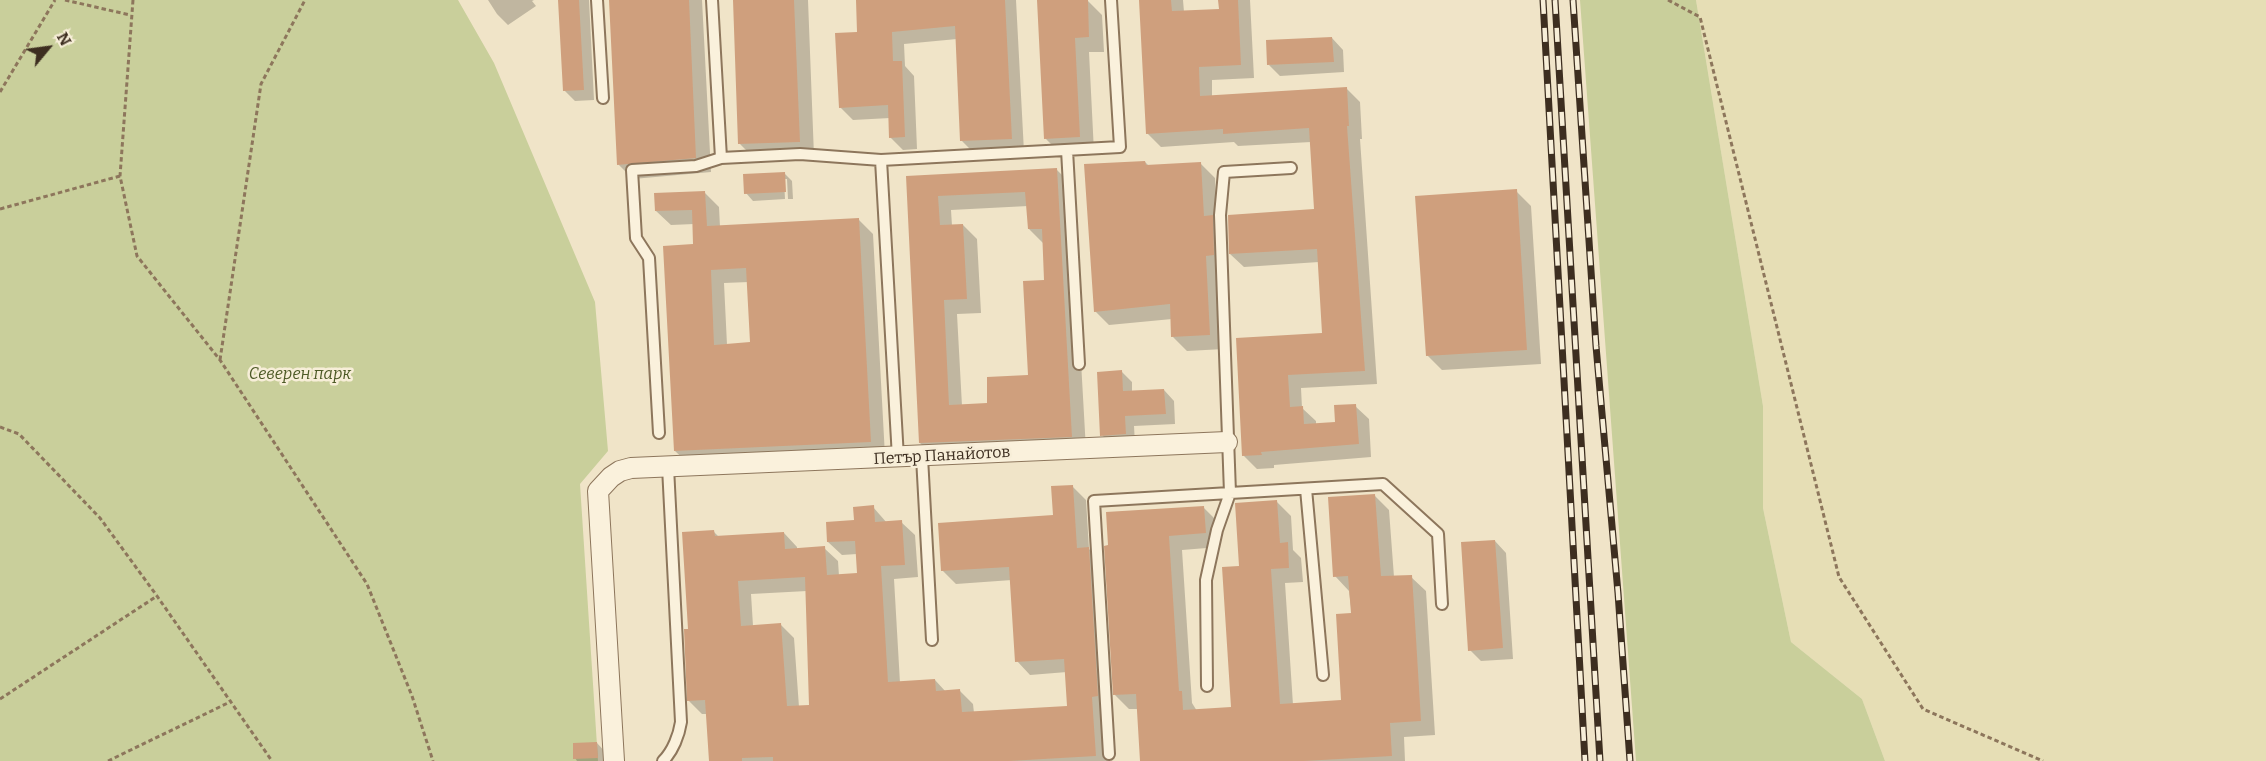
<!DOCTYPE html>
<meta charset="utf-8">
<style>
body{margin:0}
#map{position:relative;width:2266px;height:761px;overflow:hidden;background:#f0e4c8;font-family:Bitter,serif}
canvas{display:block}
.north{position:absolute;left:18px;top:18px;width:60px;height:60px;-webkit-text-stroke:4px #f7eed8;paint-order:stroke;rotate:61deg;font-size:16px;font-weight:700;line-height:24px;text-align:center;color:#3d2e20}
.north::after{content:'';display:block;margin:auto;width:21px;height:27px;background:#3d2e20;clip-path:polygon(50% 0,100% 100%,50% 72%,0 100%)}
</style>
<div id="map">
<canvas width="2266" height="761"></canvas>
<div class="north">N</div>
</div>
<script>
const ctx = document.querySelector('canvas').getContext('2d');
ctx.lineJoin = 'round';
function paint(path, color) { ctx.fillStyle = color; ctx.fill(path, 'evenodd'); }
function stroke(path, color, width, dash) { ctx.strokeStyle = color; ctx.lineWidth = width; ctx.lineCap = dash ? 'butt' : 'round'; ctx.setLineDash(dash || []); ctx.stroke(path); }
function label(font, color, halo, rows, align = 'center') {
  ctx.font = font + ' Bitter,serif'; ctx.lineWidth = 5; ctx.setLineDash([]); ctx.textBaseline = 'middle'; ctx.strokeStyle = halo; ctx.fillStyle = color; for (const [text, x, y, turn = 0] of rows) {
    ctx.save(); ctx.translate(x, y); ctx.rotate((+turn || 0) * Math.PI / 180); ctx.textAlign = isNaN(turn) ? turn : align; if (halo) ctx.strokeText(text, 0, 0); ctx.fillText(text, 0, 0); ctx.restore();
  }
}
paint(new Path2D(`
 M1696 0H2266V761H1885L1862 699 1791 642 1763 508V406Z`), '#e6deb5');
paint(new Path2D(`
 M0 0H458L494 63 595 302 608 451 580 484 598 761H0Z
 M1580 0H1696L1763 406V508L1791 642 1862 699 1885 761H1636Z`), '#c9cf9b');
paint(new Path2D(`
 M488 0H534L532 1 536 6 508 25 497 14Z
 M560 0H589L594 100 575 101 564 90Z
 M610 0H702L711 172 633 179 618 164Z
 M734 0H808L814 156 755 159 740 144Z
 M857 0H1016L1024 152 975 154 962 141 957 39 904 44 905 66 914 76 917 149 903 150 890 137V118L853 120 840 107 859 34Z
 M1039 0H1087L1102 15 1104 52H1089L1094 152 1061 154 1046 139Z
 M1141 0H1183L1184 12 1220 10V0H1250L1254 78 1212 80V97L1346 88 1360 102 1362 139H1360L1377 384 1301 388 1302 408 1316 421V425L1336 423 1355 406 1369 419 1371 457 1274 465V468L1257 469 1244 456 1238 340 1324 335 1319 262 1244 267 1230 254 1316 211 1311 142 1238 146 1234 142 1161 147 1147 133Z
 M1332 38 1343 50 1344 72 1280 76 1269 65Z
 M1145 162 1149 166 1201 164 1215 178 1217 222 1226 231 1227 269H1219L1224 349 1187 351 1173 337 1172 319 1109 325 1095 311Z
 M1057 170 1071 184 1086 450 934 457 920 443 908 177ZM1028 206 1029 229 1044 244 1046 281 1029 376 989 404 962 406 957 314 981 313 977 239 963 225 952 226 951 210Z
 M784 173 792 181 793 199H788L787 179H784L785 199 753 201 746 193Z
 M1516 191 1531 206 1541 364 1442 370 1427 355Z
 M705 193 719 207 720 227 859 220 873 234 885 456 690 465 675 451 695 246 694 224 671 225 656 211ZM749 282 752 344 727 345 724 283Z
 M1122 372 1132 382V392L1164 390 1174 401 1175 424 1134 426 1135 444 1112 445 1102 435Z
 M1072 486 1086 500 1089 549 1102 562 1105 710 1108 761H710L707 714H702L689 701 690 630 714 532 719 537 784 533 797 547V550L824 548 838 561 839 576 859 575 857 554 842 555 828 542 873 507 887 523 901 522 915 535 918 577 894 579 900 683 935 680 946 692 960 691 973 704 974 713 1069 707 1067 672 1030 675 1017 661 1012 580 956 584 942 570 1054 517ZM807 591 810 707H799L794 638 781 625 753 626 751 594Z
 M1375 496 1389 510 1394 577H1411L1426 591 1435 735 1404 737 1405 761H1141L1138 709H1129L1115 695 1106 547 1203 507 1218 522 1219 547 1182 550 1192 703 1197 711 1233 708 1241 567 1277 502 1291 516 1293 550 1301 558 1303 582 1285 583 1293 705 1343 702 1352 615 1349 591 1335 576Z
 M1495 541 1506 553 1513 659 1481 661 1470 650Z
 M597 743 608 755V761H577L575 758Z`), '#0003');
paint(new Path2D(`
 M558 0H579L584 90 563 91Z
 M609 0H689L696 158 617 165Z
 M733 0H794L800 142 738 144Z
 M856 0H1005L1012 139 960 141 955 26 892 32 893 61H902L905 137 889 138 888 105 839 108 835 33 857 32Z
 M1037 0H1088L1089 37 1075 38 1080 137 1044 139Z
 M1139 0H1171L1172 11 1219 9 1218 0H1238L1241 65 1199 67 1200 96 1347 87 1349 126H1347L1365 371 1288 375 1290 407 1303 406 1304 424 1335 422 1334 405 1356 404 1359 444 1261 452 1262 455 1242 456 1236 338 1322 333 1317 249 1229 254 1228 215 1314 209 1309 128 1223 134V129L1146 134Z
 M1332 37 1334 62 1267 65 1266 40Z
 M1145 161 1146 165 1201 162 1204 216 1213 215 1214 255 1206 256 1210 335 1171 337 1170 304 1094 312 1084 164Z
 M1057 168 1072 437 919 443 906 176ZM1025 192 1028 229H1042L1044 280 1023 281 1028 375 987 377V403L949 405 944 300 967 299 963 224 940 225 938 196Z
 M785 172 786 192 744 194 743 174Z
 M1517 189 1527 350 1426 356 1415 196Z
 M705 191 707 226 859 218 871 442 674 451 663 246 693 244 692 210 655 211 654 193ZM746 268 750 342 714 345 711 270Z
 M1122 370 1123 391 1164 389 1166 414 1125 416 1126 434 1100 436 1097 372Z
 M1073 485 1077 548 1089 547 1098 696 1092 697 1096 756 1009 761H773V757L742 758V761H709L705 700 687 701 684 629H688L682 532 714 530 715 536 784 532 785 549 825 546 827 575 857 573 855 541 827 542 826 522 854 520 853 507 874 505 875 522 902 520 905 565 881 566 888 682 935 679 936 691 960 689 962 712 1067 706 1064 659 1015 662 1009 567 941 571 938 523 1053 515 1051 486ZM805 577 809 705 787 706 781 623 741 626 738 581Z
 M1375 494 1381 576 1412 575 1416 638 1421 721 1390 723 1392 756 1304 761H1140L1136 694 1113 695 1104 546 1108 545 1106 512 1204 506 1206 533 1169 536 1179 691H1182L1183 710 1231 707 1222 567 1239 566 1235 503 1277 500 1280 543 1288 542 1289 568 1271 569 1280 704 1341 700 1336 614 1351 613 1348 576 1333 577 1328 497Z
 M1495 540 1503 648 1468 651 1461 542Z
 M597 742 598 758 573 759V743Z`), '#cf9f7d');
const lane = new Path2D(`
 M597 0 603 98
 M712 0 721 158 800 154 881 160
 M1067 150 1079 364
 M1291 168 1224 172 1220 215 1230 493 1383 484 1438 534 1442 604
 M659 433 649 258 636 238 632 170 696 166 721 158
 M922 457 932 640
 M898 458 881 160 1120 147 1111 0
 M1306 489 1323 675
 M1109 754 1094 501 1230 493 1217 530 1206 580 1207 686
 M663 761C673 751 679 735 681 722L668 467`);
const street = new Path2D(`
 M614 761 598 491 611 477 620 471 631 468 1227 442`);
stroke(lane, '#8d765c', 14);
stroke(street, '#8d765c', 22);
stroke(new Path2D(`
 M65 0 130 15
 M133 0 120 176 137 256 220 360 367 584 412 696 433 761
 M1668 0 1700 17 1839 577 1923 709 2043 761
 M0 92 55 0
 M0 209 120 176
 M220 360 261 84 305 0
 M0 427 19 434 100 518 157 596 272 761
 M0 699 157 596
 M108 761 232 701`), '#8d765c', 3, [4.5, 3]);
stroke(lane, '#faf1dc', 10);
stroke(street, '#faf1dc', 20);
const rail = new Path2D(`
 M1543 0 1585 761
 M1555 0 1600 761
 M1573 0 1596 346 1618 593 1630 761`);
stroke(rail, '#3d2e20', 7);
stroke(rail, '#f7eed8', 4.5, [14]);
label('italic 16px', '#4d5a26', '#f7eed8', [
 ["Северен парк",300,375]
]);
label('16px', '#3d2e20', '#f7eed8', [
 ["Петър Панайотов",942,456,-3]
]);
</script>
